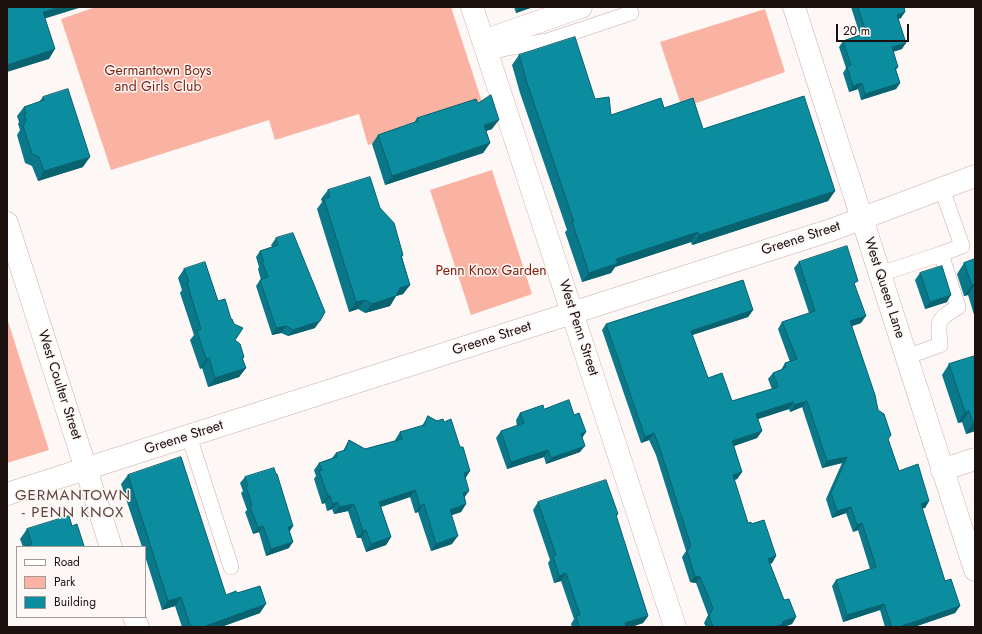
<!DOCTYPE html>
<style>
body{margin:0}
#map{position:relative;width:982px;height:634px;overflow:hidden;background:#fdf7f5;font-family:Jost,sans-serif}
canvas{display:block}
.frame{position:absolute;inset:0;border:8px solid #1c110f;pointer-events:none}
.legend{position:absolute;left:16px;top:546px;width:130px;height:72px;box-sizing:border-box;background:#fdf7f5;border:1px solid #a39b99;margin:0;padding:5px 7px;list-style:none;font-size:12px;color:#1c110f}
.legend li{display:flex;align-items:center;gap:8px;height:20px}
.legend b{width:20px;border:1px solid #a39b99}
.scale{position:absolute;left:836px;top:24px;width:73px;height:18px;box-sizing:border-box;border:2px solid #1c110f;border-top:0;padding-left:5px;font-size:12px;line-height:14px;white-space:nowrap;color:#1c110f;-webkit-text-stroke:3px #fdf7f5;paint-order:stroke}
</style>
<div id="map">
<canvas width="982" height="634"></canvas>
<div class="frame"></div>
<ul class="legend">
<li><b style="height:5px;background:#fff"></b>Road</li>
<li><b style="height:11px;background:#fab3a2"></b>Park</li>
<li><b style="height:11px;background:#0c8c9f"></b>Building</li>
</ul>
<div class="scale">20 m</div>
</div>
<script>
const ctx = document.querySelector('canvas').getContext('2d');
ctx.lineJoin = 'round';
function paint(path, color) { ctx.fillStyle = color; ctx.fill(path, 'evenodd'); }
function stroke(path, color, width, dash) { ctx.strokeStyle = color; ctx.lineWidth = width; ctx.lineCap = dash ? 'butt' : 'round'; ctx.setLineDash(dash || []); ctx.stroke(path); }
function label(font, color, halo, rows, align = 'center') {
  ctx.font = font + ' Jost,sans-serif'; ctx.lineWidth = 3; ctx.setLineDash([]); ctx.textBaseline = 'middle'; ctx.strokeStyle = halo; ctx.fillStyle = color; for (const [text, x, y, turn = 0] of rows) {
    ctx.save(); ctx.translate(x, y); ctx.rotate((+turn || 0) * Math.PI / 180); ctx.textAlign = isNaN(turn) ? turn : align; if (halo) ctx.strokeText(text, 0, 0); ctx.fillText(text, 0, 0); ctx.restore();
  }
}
paint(new Path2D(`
 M96 7H451L483 105 368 145 359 114 275 140 269 120 111 170 61 19Z
 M765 9 785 72 682 108 660 42Z
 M492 170 532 294 471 315 430 190Z
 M7 318 49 450 7 463Z`), '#fab3a2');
const lane = new Path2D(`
 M487 53 507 48 547 41 631 13
 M941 254 962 246 942 189
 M880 274 941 254 958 307C936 320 938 320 940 345L906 357
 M189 436 231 567`);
const street = new Path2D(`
 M472 7 675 627
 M794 7 975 570
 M483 41 581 7
 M7 223 111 547
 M942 470 975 459
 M7 494 831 230 975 176
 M134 617 138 627`);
stroke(lane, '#cbaea7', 16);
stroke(street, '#cbaea7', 23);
stroke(lane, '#fff', 15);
stroke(street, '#fff', 22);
paint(new Path2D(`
 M514 7H533L516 13Z
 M851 7H904L901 18 898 19 902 49 893 52 898 67 896 70 900 83 896 89 861 100 858 89 849 92 843 73 846 68 839 47 843 41 860 35Z
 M519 55 595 99 611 115 664 108 703 129 835 191 828 201 692 245 691 242 615 267 611 273 582 282 565 232 567 230 520 93 512 65Z
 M43 97 83 167 38 181 32 166 25 163 17 135 20 130 18 124 19 122 17 116 24 107 39 102Z
 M417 118 492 129 486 131 490 143 483 153 385 185 372 144 378 135 414 123Z
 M328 190 380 208 403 255 402 257 410 285 403 294 396 296 390 306 365 313 358 309 349 312 317 209 322 202 321 199Z
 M276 238 315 328 288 336 281 333 272 335 256 286 260 280H261L258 269 259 267 256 257 260 251 272 247 271 245Z
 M975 259V318L968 295 964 296 957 274 964 263Z
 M799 262 855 285 861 323 852 326 878 410 899 471 929 501 925 508H922L945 581 960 606 955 613 914 627H885L880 610 843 622 832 586 836 580 870 569 858 530 853 532 846 513 832 518 826 499 842 463 822 468 802 407 790 412 789 409 758 419 762 431 757 438 734 446 742 472 737 479 734 480 748 523 751 524 776 556 772 563 770 564 784 600 796 617 792 624 783 627H706L704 623 708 615 696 583 690 582 682 557 686 551 656 455 649 440 641 443 602 330 606 324 753 310 748 317 692 335 708 378 732 401 772 389 768 379 773 373 781 370 785 363 790 362 778 329 782 322 809 313 794 268Z
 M184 269 218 301 235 340 244 357 243 359 246 368 239 377 208 387 202 368 200 369 190 340 194 335 180 293 182 290 178 278Z
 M920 273 947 302 925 309 915 280Z
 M975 356V431L966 434 962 422 958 423 942 375 949 364Z
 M544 409 574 415 586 432 582 438 580 452 546 464 544 457 507 469 496 438 501 431 517 426 516 420 520 413Z
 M428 416 437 421 444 422 466 478 465 498 466 504 461 512 451 515 452 544 431 551 418 512 415 513 410 497 381 507 391 537 386 545 366 552 361 538H357L348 511 334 514 332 509 327 511 325 503 322 504 314 479 316 476 314 470 319 463 332 458 336 453 343 451 349 440 365 449 395 441V440L400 432 422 426Z
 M128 475 226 595 237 593 260 613 221 627H182L175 606 162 610 145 556V547H142L121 484Z
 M245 477 293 526 290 531 289 548 266 556 259 532 253 534 245 512 247 510 241 493 243 491 240 483Z
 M538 502 618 514 616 517 648 616 643 623 631 627H572L571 624 574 619 561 581 554 583 548 563 550 560 533 510Z
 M72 526 83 547H23L20 539 27 529Z`), '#0a7889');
paint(new Path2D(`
 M59 7H82L37 21 43 12Z
 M520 7H533L516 13Z
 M905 12 901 18 892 21 897 15Z
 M906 43 902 49 887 53 892 47Z
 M55 49 49 59 7 72V65Z
 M862 83 858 89 849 92 853 86Z
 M900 83 896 89 861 100 865 94Z
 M499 120 492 129 477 134 484 125Z
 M490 143 483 153 385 185 392 176Z
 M90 157 83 167 38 181 44 171Z
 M835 191 828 201 692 245 699 235Z
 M698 232 691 242 615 267 611 273 582 282 589 273 616 259Z
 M975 284 968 295 964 296 972 285Z
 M410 285 403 294 396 296 390 306 365 313 372 304 400 288Z
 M951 295 947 302 925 309 930 302Z
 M365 300 358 309 349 312 356 302Z
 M753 310 748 317 686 337 691 331Z
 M866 316 861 323 846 328 850 321Z
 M320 321 315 328 288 336 293 330Z
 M286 326 281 333 272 335 276 328Z
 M209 358 202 368 200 369 206 359Z
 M246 368 239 377 208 387 215 378Z
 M807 401 802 407 790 412 794 405Z
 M793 402 789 409 752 421 756 414Z
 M969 411 962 422 958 423 965 412Z
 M975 422V431L966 434 973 423Z
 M762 431 757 438 728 448 732 441Z
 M586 432 581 439V434Z
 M654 433 649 440 641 443 645 437Z
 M585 446 580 452 546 464 551 458Z
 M548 450 544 457 507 469 511 462Z
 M847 457 842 463 822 468 827 461Z
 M470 471 465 479 464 473Z
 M742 472 737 479 728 482 733 475Z
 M415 490 410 497 374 509 379 502Z
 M469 491 464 498 463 493Z
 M328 496H330L325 503 322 504Z
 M929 501 925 508 916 510 921 504Z
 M338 502 332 509 327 511 333 504Z
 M354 504 348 511 334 514 339 507Z
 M424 504 418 512 415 513 420 506Z
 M466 504 461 512 444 518 450 510Z
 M851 507 846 513 832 518 837 511Z
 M862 523 858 530 853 532 857 525Z
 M263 526 259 532 253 534 258 528Z
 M293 526 288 533V527Z
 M366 530 361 538H357L363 531Z
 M458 536 452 544 431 551 436 544Z
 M391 537 386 545 366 552 371 544Z
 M293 542 289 548 266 556 271 549Z
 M776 556 772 563 764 566 768 559Z
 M566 573 561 581 554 583 559 576Z
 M695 576 700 577 696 583 690 582Z
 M181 597 175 606 162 610 168 601Z
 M266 604 260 613 221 627H203Z
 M884 604 880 610 843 622 847 615Z
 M960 606 955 613 914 627H899Z
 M648 616 643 623 631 627H623L625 623Z
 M796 617 792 624 783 627H774L782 622Z`), '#08626f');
const building = new Path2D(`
 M7 7H59L43 12 55 49 7 65Z
 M858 7H904L905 12 897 15 906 43 892 47 898 67 895 68 900 83 865 94 862 83 853 86 847 67 851 65 843 41 866 33Z
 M575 37 595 99 609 97 611 115 661 98 664 108 693 98 703 129 804 96 835 191 699 235 698 232 616 259 618 263 589 273 572 222H574L527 83 519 55Z
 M68 89 90 157 44 171 39 157 32 154 23 126 26 121 24 114H26L24 107 44 100 43 97Z
 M491 95 499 120 484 125 490 143 392 176 378 135 418 121 417 118 476 99 478 103Z
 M370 177 380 208 394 223 403 255 401 256 410 285 400 288 396 296 372 304 365 300 356 302 324 199 330 197 328 190Z
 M293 233 325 312 320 321 293 330 286 326 276 328 260 280 268 277 262 262H264L260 251 278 245 276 238Z
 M847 246 858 281 854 283 866 316 850 321 875 395 878 410 884 414 891 435 888 439 899 471 918 464 929 501 921 504 945 581 951 579 960 606 899 627H892L884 604 847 615 836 580 876 567 862 523 857 525 851 507 837 511 831 493 847 457 827 461 807 401 794 405 793 402 756 414 762 431 732 441 742 472 733 475 748 523 751 522V524L764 520 776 556 768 559 784 600 789 599 796 617 782 622 783 624 774 627H713L709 616 713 608 700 577 695 576 687 551 691 546 660 449 654 433 645 437 606 324 743 280 753 310 691 331 708 378 722 373 732 401 778 387 773 373 783 369V368L786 367 785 363 797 359 782 322 815 311 799 262Z
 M975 259V284L972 285 964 263Z
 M205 262 218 301 225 299 231 319H232L234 324 243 328 235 340 240 344 244 357 242 358 246 368 215 378 209 358 206 359 197 331 201 329 187 283 189 282 184 269Z
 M942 266 951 295 930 302 920 273Z
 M975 356V422L973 423 969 411 965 412 949 364Z
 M569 400 574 415 579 413 586 432 581 434 585 446 551 458 548 450 511 462 501 431 524 423 520 413 543 405 544 409Z
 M428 416 437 421 443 419 444 422 451 419 460 447H463L470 471 464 473 469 491 463 493 466 504 450 510 458 536 436 544 424 504 420 506 415 490 379 502 391 537 371 544 366 530 363 531 354 504 339 507 338 502 333 504 330 496H328L319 471 322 470 319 463 337 457 336 453 345 450 349 440 365 449 402 439 400 432 424 425Z
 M181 457 226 595 236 591 237 593 260 586 266 604 203 627H195L190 625 181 597 168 601 128 475Z
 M274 468 276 474H277L293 526 288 527 293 542 271 549 263 526 258 528 250 506 252 505 246 487 248 486 245 477Z
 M606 480 618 514 616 515 648 616 625 623 626 627H579L576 616 580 615 566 573 559 576 553 556 556 555 538 502Z
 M69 516 72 526 77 524 84 546 81 547H24L32 544 27 529Z`);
paint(building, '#0c8c9f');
stroke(building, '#08626f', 1);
label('14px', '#7e210e', '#fdf7f5', [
 ["Germantown Boys",158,72],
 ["and Girls Club",158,88],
 ["Penn Knox Garden",491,272]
]);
label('14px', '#1c110f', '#fdf7f5', [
 ["Greene Street",801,239,-18],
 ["West Queen Lane",884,288,72],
 ["West Penn Street",578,328,72],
 ["Greene Street",492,339,-18],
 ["West Coulter Street",59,385,72],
 ["Greene Street",184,438,-18]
]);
ctx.letterSpacing = '1px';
label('15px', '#5d443e', '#fdf7f5', [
 ["GERMANTOWN",73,496],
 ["- PENN KNOX",73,513]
]);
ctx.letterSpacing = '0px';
</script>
